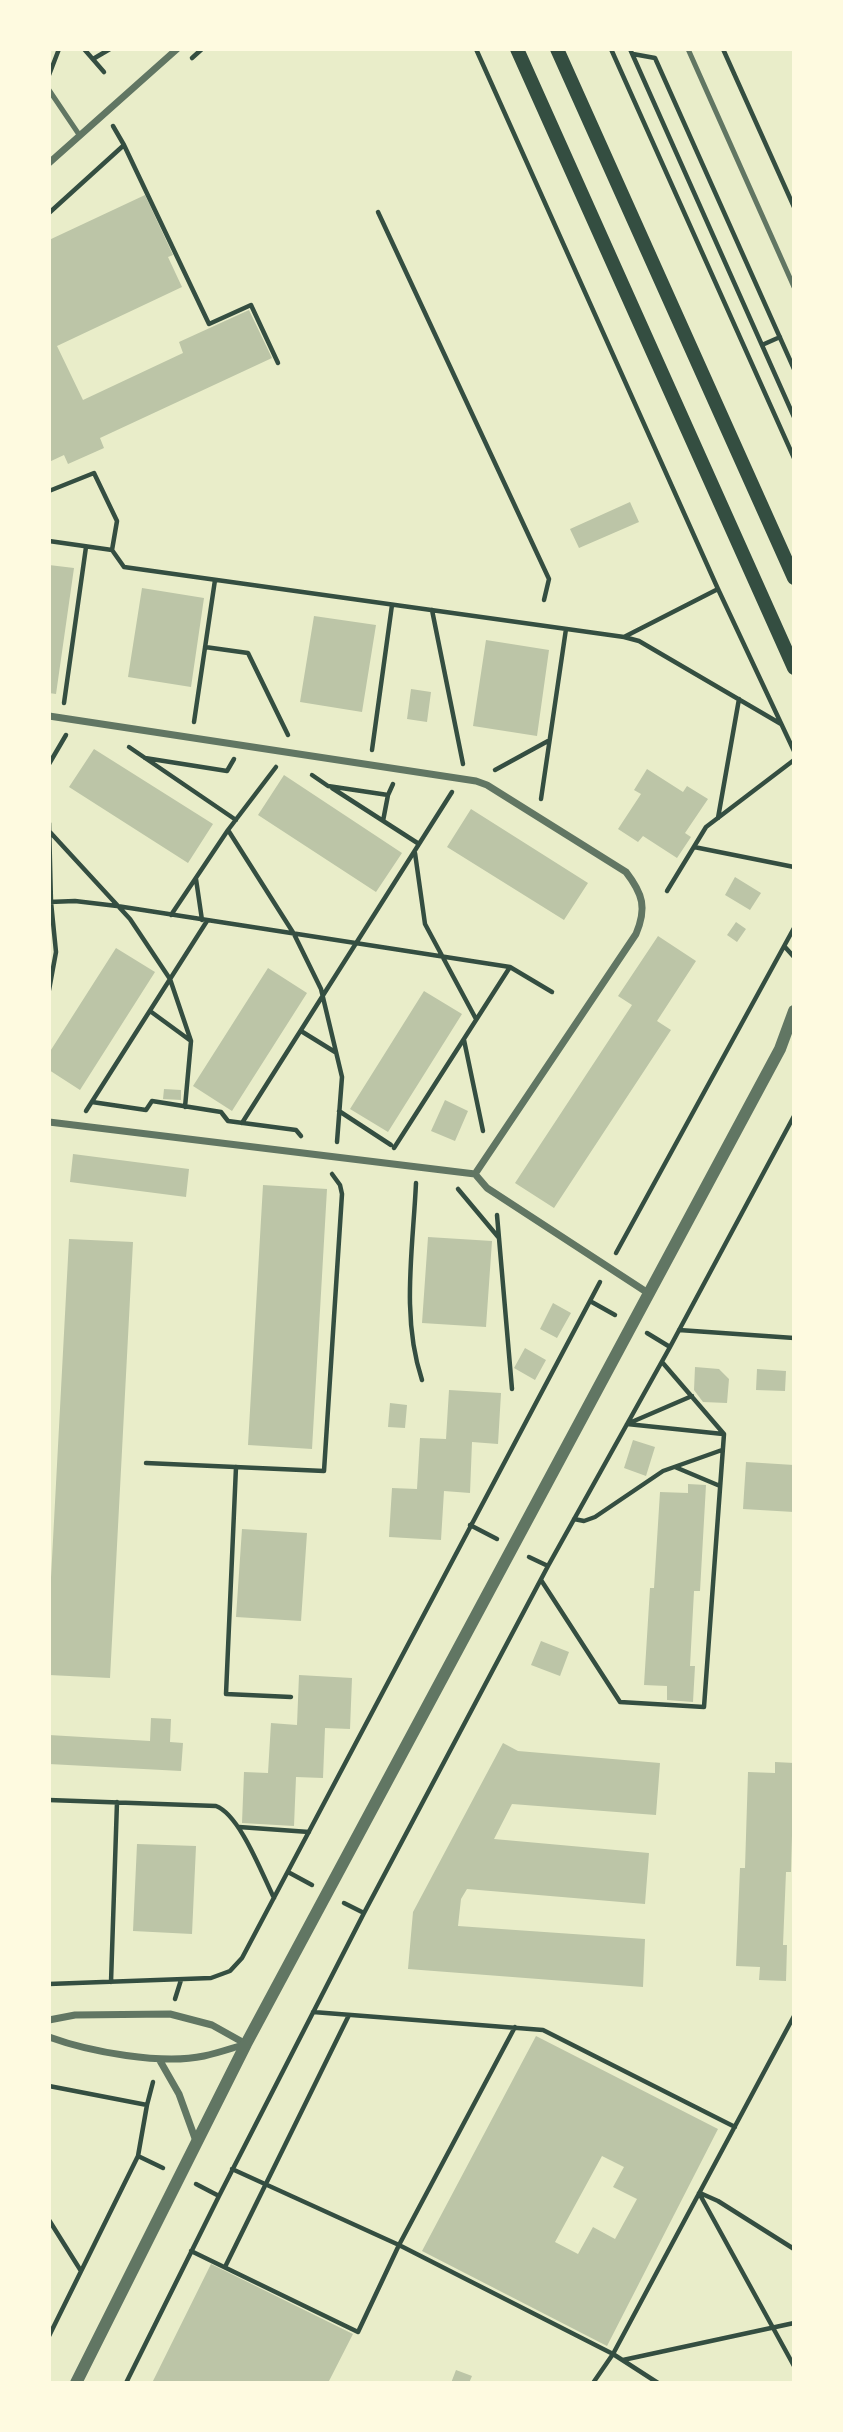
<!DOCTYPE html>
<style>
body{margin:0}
#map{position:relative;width:843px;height:2432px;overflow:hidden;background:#e9edc9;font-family:Inter,sans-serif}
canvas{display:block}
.frame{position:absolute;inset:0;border:51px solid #fefae0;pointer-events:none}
</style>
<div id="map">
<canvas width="843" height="2432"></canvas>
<div class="frame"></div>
</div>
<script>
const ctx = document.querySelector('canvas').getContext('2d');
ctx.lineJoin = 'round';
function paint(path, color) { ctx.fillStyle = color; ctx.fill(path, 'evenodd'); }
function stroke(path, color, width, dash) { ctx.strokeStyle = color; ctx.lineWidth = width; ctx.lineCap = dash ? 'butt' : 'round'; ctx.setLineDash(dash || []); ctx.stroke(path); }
paint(new Path2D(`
 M145 195 173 255 168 257 182 287 57 346 83 400 183 353 179 342 249 310 272 358 100 438 104 448 68 464 64 455 49 462V240Z
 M630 502 639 522 579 548 570 529Z
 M49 565 74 568 56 694 49 693Z
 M142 588 204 598 191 687 128 677Z
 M314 616 376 625 362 712 300 702Z
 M486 640 549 650 537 736 473 726Z
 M411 689 431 692 427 722 407 719Z
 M94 749 213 824 188 863 69 787Z
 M647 769 683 792 687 786 708 799 685 833 691 837 677 858 643 836 638 842 618 829 641 794 634 790Z
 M284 775 402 853 376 892 258 815Z
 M471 809 588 883 564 920 447 847Z
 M735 877 761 893 750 910 725 895Z
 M736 922 746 929 737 942 727 935Z
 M658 936 696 961 657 1021 671 1030 554 1208 515 1183 632 1005 618 996Z
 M116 948 155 972 80 1090 49 1070V1053Z
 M268 968 307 993 232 1111 193 1086Z
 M424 991 462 1014 388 1132 350 1109Z
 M164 1089 181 1090V1100L163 1099Z
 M445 1100 468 1111 455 1141 431 1131Z
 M73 1154 189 1169 186 1197 70 1182Z
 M263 1185 327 1189 312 1449 248 1445Z
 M428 1237 492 1241 486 1327 422 1323Z
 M69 1239 133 1242 110 1678 49 1675V1615Z
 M553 1303 571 1313 557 1338 540 1329Z
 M525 1348 546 1360 535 1380 514 1368Z
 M695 1367 719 1369 729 1379 727 1403 703 1402 694 1390Z
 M757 1369 786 1371 785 1391 756 1390Z
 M449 1390 501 1393 498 1444 472 1442 470 1493 444 1491 441 1540 389 1537 392 1488 417 1489 420 1438 446 1439Z
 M390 1403 407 1405 405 1428 388 1427Z
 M633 1440 655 1447 646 1476 624 1468Z
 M746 1462 794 1465V1512L743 1509Z
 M688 1484 706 1485 700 1591H694L690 1666H695L693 1702 667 1700V1686L644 1685 650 1588H654L660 1492 688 1493Z
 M242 1529 307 1533 301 1621 236 1617Z
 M541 1641 569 1652 560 1676 531 1665Z
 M299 1675 352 1678 350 1729 325 1728 323 1778 296 1777 294 1826 242 1823 244 1772 268 1773 271 1723 297 1725Z
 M151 1718 171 1719 170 1742 183 1743 181 1771 49 1764V1735L150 1741Z
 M503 1743 518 1751 660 1763 656 1815 512 1804 494 1839 649 1853 645 1904 467 1889 461 1899 458 1926 645 1939 643 1987 408 1969 413 1912Z
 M775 1762 794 1763 791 1872H786L783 1945H787L786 1981 759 1980 760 1967 736 1966 740 1868H745L748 1772 775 1773Z
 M137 1844 196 1846 192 1934 133 1931Z
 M536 2036 718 2129 607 2346 422 2251ZM602 2156 624 2167 613 2187 637 2199 615 2239 593 2227 578 2254 555 2242Z
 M211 2264 353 2334 328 2383H152Z
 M456 2370 472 2376 469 2383H451Z`), '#bcc5a7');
stroke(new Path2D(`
 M84 49 104 72
 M476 49 718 589 794 751
 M611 49 794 458
 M630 49 794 417
 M723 49 794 207
 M633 54 655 58 794 369
 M192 58 202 49
 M93 59 110 49
 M49 75 59 49
 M113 126 124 145 209 324 251 305 278 363
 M378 212 549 579 544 600
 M49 213 124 145
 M762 345 780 337
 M49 491 94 473 117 521 112 550
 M49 541 112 550 124 567 624 637 639 641 781 724
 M432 610 463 764
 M624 637 718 589
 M205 647 248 653 288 735
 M64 703 86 547
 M194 722 215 580
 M129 747 236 820
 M372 750 392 605
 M145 758 227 771 234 759
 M49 764 66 735
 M495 770 548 741
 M312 775 328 786 388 795 393 784
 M332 788 419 844
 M541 799 566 629
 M718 818 739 699
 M383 821 388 795
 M49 823 51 902 56 952 49 990
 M228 830 294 934 321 989 342 1077 337 1142
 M49 831 130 919 170 979 191 1041 185 1107
 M694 847 794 867
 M415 853 425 924 476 1019
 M196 879 202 920
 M667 891 706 827 794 760
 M49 902 75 901 117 906 510 967 552 992
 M171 915 228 830 276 767
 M785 947 794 957
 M150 1011 191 1041
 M301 1031 335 1052
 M464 1040 483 1131
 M92 1102 146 1110 152 1101 221 1112 228 1121 296 1130 301 1136
 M86 1111 207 921
 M339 1111 391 1145
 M242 1123 452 792
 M394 1148 510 967
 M416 1183C413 1249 401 1317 422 1380
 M458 1189 499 1238
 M497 1215 512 1389
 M616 1253 794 928
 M590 1301 615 1315
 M679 1330 794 1338
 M647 1333 670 1347
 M692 1396 627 1424 723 1434
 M146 1463 324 1471 342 1194 340 1185 332 1174
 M236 1467 226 1694 291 1697
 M675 1467 720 1486
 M574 1519 584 1521 595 1517 663 1471 722 1450
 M470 1525 497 1539
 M529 1557 548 1566
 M541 1580 620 1702 704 1707 724 1434 662 1362
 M49 1800 216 1806C240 1815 262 1874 274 1898
 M239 1827 309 1832
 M288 1872 312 1885
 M344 1903 364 1913
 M111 1982 117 1802
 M49 1984 211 1978 230 1971 242 1958 600 1282
 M175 1999 181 1980
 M313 2012 543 2030 735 2127
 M49 2086 147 2105 138 2156 49 2336
 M147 2105 153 2082
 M138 2156 163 2168
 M232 2169 399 2245 613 2354 658 2383
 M196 2184 219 2196
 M699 2193 794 2366
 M700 2193 718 2201 794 2249
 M49 2220 81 2271
 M191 2251 358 2332 399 2245 515 2027
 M225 2267 349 2015
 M623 2360 794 2323
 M126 2383 219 2196 364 1913 548 1566 670 1347 794 1116
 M593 2383 613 2354 794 2016`), '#344e41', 4.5);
stroke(new Path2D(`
 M688 49 794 287
 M49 90 80 136`), '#617663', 5);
stroke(new Path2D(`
 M49 163 177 49
 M49 716 476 781 487 785 626 872C643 894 647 908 636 934L475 1174 49 1122
 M475 1174 487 1188 648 1293
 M49 2020 75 2015 170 2014 212 2025 246 2044
 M49 2037C90 2052 162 2065 204 2056 218 2053 232 2048 246 2044
 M159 2059 179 2094 196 2141`), '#617663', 7);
stroke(new Path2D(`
 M76 2383 246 2044 780 1049 794 1011`), '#617663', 12);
stroke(new Path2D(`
 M517 49 794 668
 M557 49 794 578`), '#344e41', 14);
</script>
